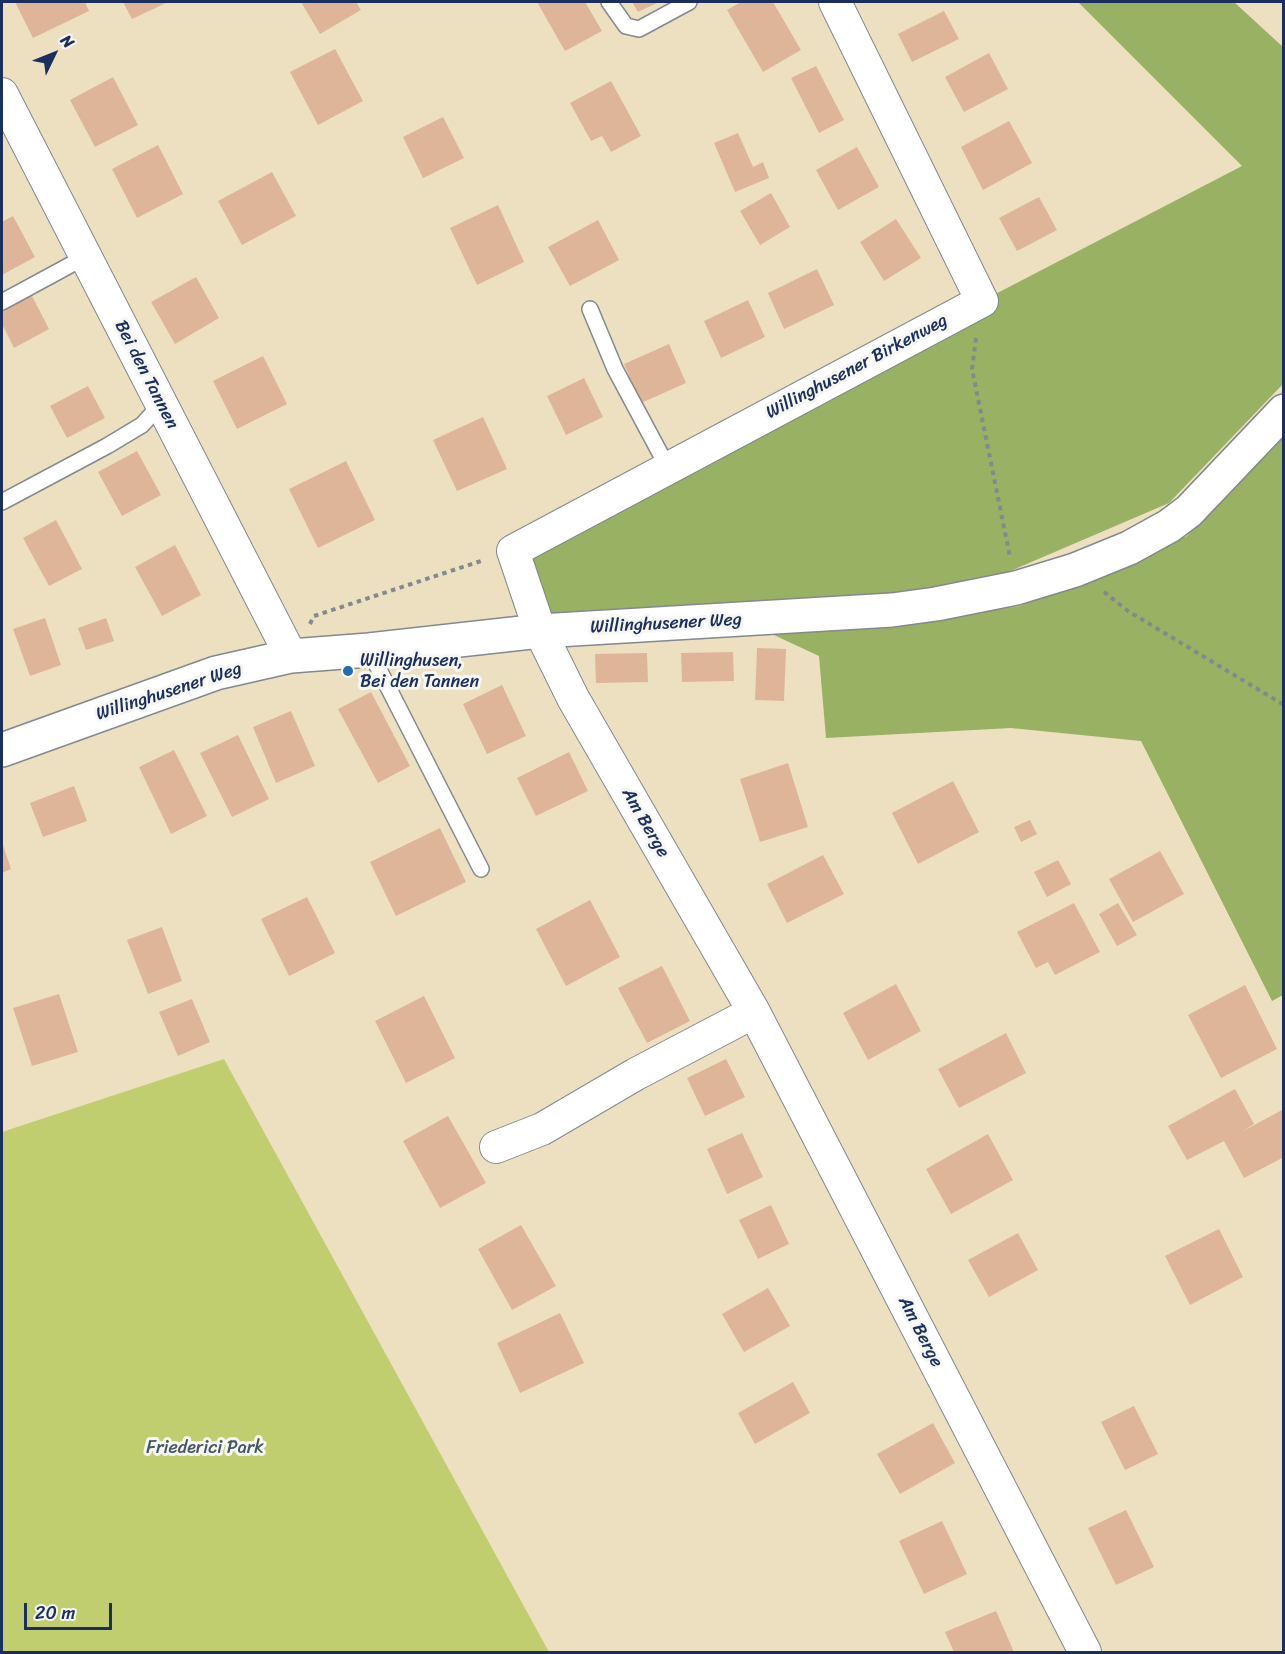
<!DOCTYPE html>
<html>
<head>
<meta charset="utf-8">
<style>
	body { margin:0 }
	#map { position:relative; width:1285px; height:1654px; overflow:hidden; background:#ece0c0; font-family:Sriracha,sans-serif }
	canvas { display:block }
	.frame { position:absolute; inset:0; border:3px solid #1b2f5e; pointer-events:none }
	.north { position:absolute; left:24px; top:24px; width:60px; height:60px; -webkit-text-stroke:4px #f6f6f2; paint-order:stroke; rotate:47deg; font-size:16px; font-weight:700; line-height:24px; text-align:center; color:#1b2f5e }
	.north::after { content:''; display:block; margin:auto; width:21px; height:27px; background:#1b2f5e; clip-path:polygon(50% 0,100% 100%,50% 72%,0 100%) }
	.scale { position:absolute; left:24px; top:1603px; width:88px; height:27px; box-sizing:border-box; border:3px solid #1b2f5e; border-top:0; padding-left:8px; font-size:18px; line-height:21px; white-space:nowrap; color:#1b2f5e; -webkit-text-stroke:4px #f6f6f2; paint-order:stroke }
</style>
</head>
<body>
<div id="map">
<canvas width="1285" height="1654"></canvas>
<div class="frame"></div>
<div class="north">N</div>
<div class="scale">20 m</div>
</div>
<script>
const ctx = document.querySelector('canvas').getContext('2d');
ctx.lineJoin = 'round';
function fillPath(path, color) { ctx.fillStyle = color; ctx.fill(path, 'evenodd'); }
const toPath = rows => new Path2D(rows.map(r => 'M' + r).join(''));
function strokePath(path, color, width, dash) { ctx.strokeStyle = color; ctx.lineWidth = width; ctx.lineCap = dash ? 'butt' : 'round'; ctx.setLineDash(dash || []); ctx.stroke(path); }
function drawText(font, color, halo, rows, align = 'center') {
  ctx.font = font + ' Sriracha,sans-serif'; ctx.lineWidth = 6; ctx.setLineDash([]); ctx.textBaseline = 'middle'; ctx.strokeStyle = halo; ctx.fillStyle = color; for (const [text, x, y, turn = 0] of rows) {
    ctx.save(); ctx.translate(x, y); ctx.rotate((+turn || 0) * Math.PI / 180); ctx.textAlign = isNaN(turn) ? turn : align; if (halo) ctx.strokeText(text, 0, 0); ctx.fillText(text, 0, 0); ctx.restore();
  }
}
const green = toPath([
	[224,1059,549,1652,2,1652,2,1132]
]);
const forest = toPath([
	[1078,2,1234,2,1283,47,1283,384,1169,503,1008,572,891,596,538,620,513,551,982,301,1242,166],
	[1283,436,1283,995,1272,1001,1141,741,1011,728,826,738,819,656,759,628,892,626,1020,606,1187,536]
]);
const building = toPath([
	[15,2,85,2,89,11,33,38],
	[123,2,168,2,132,19],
	[301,2,356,2,361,10,320,34],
	[537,2,585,2,602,31,565,51],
	[632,2,659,2,638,12],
	[741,2,773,2,801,50,763,72,727,10],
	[944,11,959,39,912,62,898,34],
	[335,49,363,101,318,125,290,72],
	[989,53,1008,89,964,112,945,77],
	[816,66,844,120,819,133,791,78],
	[113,77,138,125,95,147,70,100],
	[611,81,641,136,611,152,602,136,591,141,570,103],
	[443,117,464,158,423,178,403,137],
	[1009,121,1032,163,983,190,961,147],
	[738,133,753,167,763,162,769,178,735,192,714,143],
	[158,145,183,194,137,218,112,169],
	[857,147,879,187,838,210,816,170],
	[272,172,296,216,242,245,218,201],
	[771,193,790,227,760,245,740,211],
	[1039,197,1057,230,1017,251,999,218],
	[498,205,524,262,477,285,450,228],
	[13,216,35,257,2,275,2,222],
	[896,219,921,258,884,281,860,242],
	[598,220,619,260,570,286,548,247],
	[817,269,834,305,784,329,768,293],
	[196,277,219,318,175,344,151,302],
	[30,292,49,329,14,348,2,324,2,307],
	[748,300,765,337,721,358,704,321],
	[669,344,686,383,641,403,624,364],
	[263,356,287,404,237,429,213,381],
	[584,378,603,417,566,435,547,396],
	[88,386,105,418,67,438,50,406],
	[483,417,507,469,457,491,433,440],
	[137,451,161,495,122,516,98,472],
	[346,461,375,520,318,548,289,489],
	[56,520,82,569,49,586,23,538],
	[175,545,201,595,162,616,135,567],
	[45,618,61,665,30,676,13,629],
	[106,618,114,641,86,650,78,628],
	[757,648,786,649,784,701,755,700],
	[733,652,734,681,682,682,681,653],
	[647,653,648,682,596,683,595,654],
	[502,685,526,736,487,754,463,704],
	[371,692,410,766,378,783,338,709],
	[291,711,315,766,276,783,253,727],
	[238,735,269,799,232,817,200,753],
	[174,750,207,816,171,834,139,767],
	[569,752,588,791,536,816,517,778],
	[788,763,808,827,760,842,740,779],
	[953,781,979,832,918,864,892,813],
	[74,786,87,821,43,837,30,803],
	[1030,820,1037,834,1021,842,1014,827],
	[440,828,466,882,396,916,370,862],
	[2,842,11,869,2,873],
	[1160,851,1184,894,1133,922,1109,879],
	[823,855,844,894,787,923,767,884],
	[1058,860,1071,884,1047,897,1034,872],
	[307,897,335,953,289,976,261,919],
	[590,900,620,957,566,986,536,929],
	[1074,903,1100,952,1055,975,1048,962,1036,968,1017,932],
	[1118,903,1137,935,1117,946,1099,914],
	[162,927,182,981,148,994,127,940],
	[662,966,690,1021,647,1043,618,988],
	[896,984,921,1031,868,1060,843,1013],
	[1245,985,1277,1049,1221,1078,1188,1015],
	[59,994,78,1052,32,1066,13,1008],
	[424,996,455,1058,406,1083,375,1021],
	[192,999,210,1042,178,1056,159,1012],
	[1006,1033,1026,1073,959,1108,938,1069],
	[726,1059,745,1097,705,1116,687,1078],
	[1235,1089,1254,1124,1243,1131,1284,1109,1284,1157,1244,1178,1224,1141,1187,1160,1168,1126],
	[448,1116,486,1183,440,1208,403,1141],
	[742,1133,763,1177,727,1194,707,1149],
	[988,1134,1013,1180,951,1214,926,1169],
	[771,1205,789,1244,758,1259,739,1220],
	[521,1225,556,1286,512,1310,478,1249],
	[1219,1229,1243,1277,1190,1305,1165,1256],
	[1018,1233,1038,1270,989,1297,968,1260],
	[768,1288,790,1326,744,1352,722,1314],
	[560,1313,584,1363,520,1393,497,1343],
	[793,1382,810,1413,755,1444,738,1413],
	[1134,1406,1158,1454,1125,1470,1101,1422],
	[933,1423,955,1463,900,1494,877,1454],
	[1126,1510,1154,1567,1116,1585,1088,1528],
	[942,1521,967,1574,924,1594,899,1541],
	[996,1611,1014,1652,954,1652,945,1632]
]);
const path = toPath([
	[976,338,972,369,1010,557],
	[1104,592,1128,611,1284,705],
	[310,624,314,616,484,560]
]);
const service = toPath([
	[609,2,626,26,639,29,689,2],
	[2,302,85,257],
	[590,309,615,369,668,468],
	[2,502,107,446,142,425,161,404],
	[369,650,481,869]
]);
const minor = toPath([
	[835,2,982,301,513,551,540,631,573,698,754,1012,1085,1652],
	[2,94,291,656],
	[496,1147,542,1129,636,1074,754,1012]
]);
const tertiary = toPath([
	[2,750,216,673,291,656,369,650,540,631,892,610,936,604,1016,588,1075,570,1129,548,1169,526,1189,511,1284,411]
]);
const markers = [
	[348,671,6,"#1f6fb2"]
];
const streetNames = [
	["Willinghusener Birkenweg",857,367,-28],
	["Bei den Tannen",146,375,63],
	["Willinghusener Weg",666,624,-3],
	["Willinghusener Weg",169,692,-18],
	["Am Berge",645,823,60],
	["Am Berge",920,1332,63]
];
const poiNames = [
	["Willinghusen,",360,661],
	["Bei den Tannen",360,682]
];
const parkNames = [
	["Friederici Park",205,1448]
];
fillPath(green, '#c1ce70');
fillPath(forest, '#98b162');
fillPath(building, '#dfb599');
strokePath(service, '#84888f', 18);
strokePath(minor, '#84888f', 34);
strokePath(tertiary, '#84888f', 36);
strokePath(path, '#84888f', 4, [4.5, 4.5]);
strokePath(service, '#fff', 15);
strokePath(minor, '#fff', 32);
strokePath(tertiary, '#fff', 33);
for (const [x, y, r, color] of markers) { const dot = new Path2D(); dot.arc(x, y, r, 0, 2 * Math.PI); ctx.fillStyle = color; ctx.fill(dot); strokePath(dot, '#f6f6f2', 2); }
drawText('18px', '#1b2f5e', '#f6f6f2', streetNames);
drawText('18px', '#1b2f5e', '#f6f6f2', poiNames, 'left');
drawText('18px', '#445762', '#f6f6f2', parkNames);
</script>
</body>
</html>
